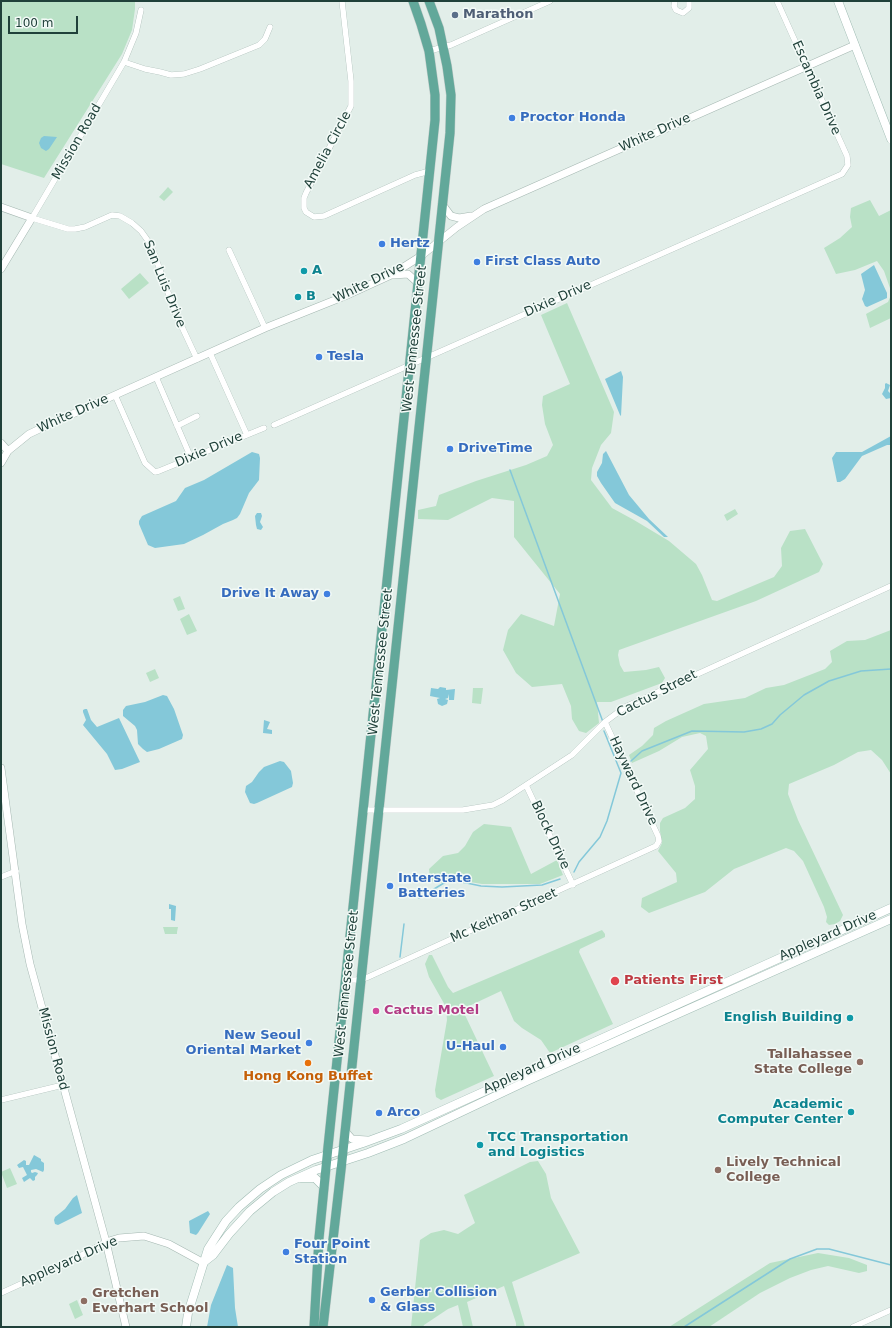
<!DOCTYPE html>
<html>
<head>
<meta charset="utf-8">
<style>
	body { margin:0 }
	#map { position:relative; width:892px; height:1328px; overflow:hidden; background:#e2eee9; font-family:"DejaVu Sans",sans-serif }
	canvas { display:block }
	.frame { position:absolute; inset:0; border:2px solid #20413a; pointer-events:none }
	.scale { position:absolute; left:8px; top:16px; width:70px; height:18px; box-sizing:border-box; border:2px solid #20413a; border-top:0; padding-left:5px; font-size:12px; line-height:14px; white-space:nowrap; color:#20413a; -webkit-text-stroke:3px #f3faf7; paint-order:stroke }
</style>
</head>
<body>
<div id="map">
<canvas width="892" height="1328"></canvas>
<div class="frame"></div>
<div class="scale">100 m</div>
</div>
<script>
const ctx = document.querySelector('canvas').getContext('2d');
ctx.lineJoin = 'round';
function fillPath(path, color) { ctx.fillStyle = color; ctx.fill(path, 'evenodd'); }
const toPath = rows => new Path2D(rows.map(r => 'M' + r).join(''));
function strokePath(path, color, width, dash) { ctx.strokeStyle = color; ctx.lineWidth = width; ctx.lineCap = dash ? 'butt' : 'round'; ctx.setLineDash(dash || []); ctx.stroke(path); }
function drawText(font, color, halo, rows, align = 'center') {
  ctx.font = font + ' "DejaVu Sans",sans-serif'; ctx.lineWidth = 3; ctx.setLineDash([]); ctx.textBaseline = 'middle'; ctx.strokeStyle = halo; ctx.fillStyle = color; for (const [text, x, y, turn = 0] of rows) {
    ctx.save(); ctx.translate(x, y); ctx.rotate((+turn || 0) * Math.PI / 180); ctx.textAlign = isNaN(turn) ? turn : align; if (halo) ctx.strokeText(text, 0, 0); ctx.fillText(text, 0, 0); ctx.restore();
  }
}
const green = toPath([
	[1,1,135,1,135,9,132,30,122,54,44,178,1,164],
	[168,187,173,192,164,201,159,197],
	[870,200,879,216,891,210,891,291,884,271,877,261,855,270,836,274,824,248,840,238,852,227,850,217,851,208],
	[140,273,149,283,129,299,121,289],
	[891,295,891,318,870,328,866,314,888,302],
	[567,303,614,412,611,433,601,445,592,468,591,480,612,508,634,520,669,541,696,564,702,575,712,600,717,601,774,577,782,566,781,548,790,531,805,529,823,564,819,572,756,601,619,650,618,655,620,665,624,672,646,670,659,667,665,678,662,683,611,702,597,702,599,723,586,733,579,731,572,719,571,706,562,684,532,687,516,673,503,650,508,630,521,614,554,626,560,594,514,537,514,501,492,498,448,520,418,519,418,510,436,506,439,495,476,481,526,465,547,456,553,445,545,424,542,405,543,396,570,384,541,315],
	[735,509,738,514,727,521,724,515],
	[180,596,185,609,178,611,173,599],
	[189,614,197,631,187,635,180,619],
	[891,630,891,774,882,760,871,750,858,752,834,765,789,784,788,794,798,820,843,915,840,921,835,924,829,925,826,922,827,917,824,907,803,861,794,851,786,848,734,869,705,892,649,913,641,907,642,898,677,882,676,873,658,851,662,843,660,831,660,823,663,818,685,808,695,799,695,786,690,770,708,749,706,736,700,733,682,737,659,751,632,763,629,755,642,746,653,735,654,728,666,721,704,704,745,698,766,688,784,685,825,669,832,662,830,651,847,641,865,640],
	[155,669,159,678,150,682,146,673],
	[473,688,483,688,481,704,472,703],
	[484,824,511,827,531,874,557,860,563,875,540,884,482,884,452,879,441,883,434,883,430,879,429,869,443,856,458,853,465,846,473,832],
	[163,927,178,927,177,932,177,934,165,934],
	[602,930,605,934,605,937,580,949,579,952,613,1024,550,1053,541,1040,522,1028,514,1021,501,991,469,1006,465,1015,494,1076,441,1100,436,1097,435,1090,447,1020,446,1007,429,977,425,964,429,955,432,955,448,987,453,993],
	[538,1161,546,1174,551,1198,580,1253,512,1282,525,1327,516,1327,516,1323,504,1286,467,1302,473,1327,463,1327,458,1305,448,1309,424,1325,423,1327,411,1327,420,1240,431,1233,444,1230,458,1234,475,1223,464,1195,530,1162],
	[10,1168,17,1184,7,1188,1,1172],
	[818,1253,849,1258,867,1265,867,1271,859,1273,828,1266,811,1270,790,1278,760,1293,709,1327,669,1327,770,1263],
	[77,1300,83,1315,75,1319,69,1304]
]);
const water = toPath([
	[44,136,57,137,49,149,46,151,41,148,39,143,41,138],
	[874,265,887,293,887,298,867,307,865,306,862,299,865,290,861,274],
	[621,371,623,377,621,416,620,415,605,379],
	[886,383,890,385,888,391,891,394,891,398,886,399,882,394,885,388,885,384],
	[891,436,891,445,887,445,862,456,845,479,840,482,837,482,832,458,836,452,862,452],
	[606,451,629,495,649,519,668,537,664,537,647,521,615,503,601,483,597,476,597,472,602,463,603,454],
	[252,452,259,454,260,458,259,480,249,493,240,514,237,518,233,520,223,524,203,535,184,544,155,548,148,545,139,524,139,521,142,516,176,501,185,488,204,480],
	[257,513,261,513,262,516,260,522,263,527,261,530,257,529,256,525,255,516],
	[440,687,446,688,446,690,455,689,454,700,449,700,449,694,448,698,445,699,448,700,447,704,442,706,438,704,437,699,440,698,430,696,431,688,438,689],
	[163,695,167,696,174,709,183,735,182,739,159,749,147,752,143,749,138,744,137,730,135,726,123,716,123,710,126,706,145,702],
	[85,709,87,709,91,720,97,727,119,718,140,762,122,769,115,770,107,754,83,725,86,720,83,712,83,710],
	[264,720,270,722,267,729,272,730,272,734,263,733],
	[280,761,284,762,291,771,293,783,292,787,257,803,254,804,250,803,245,792,246,786,252,782,259,772,264,767],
	[169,904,176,906,175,921,171,920,171,909,169,909],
	[34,1155,41,1159,41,1161,44,1163,44,1170,43,1172,36,1169,31,1170,31,1172,32,1173,35,1172,38,1173,37,1175,35,1177,35,1180,33,1181,30,1178,24,1182,22,1178,27,1175,23,1167,19,1168,17,1165,24,1160,26,1161,26,1165,29,1165],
	[77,1195,82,1213,58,1225,55,1224,54,1220,55,1217,65,1209,73,1198],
	[208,1211,210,1214,198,1233,196,1235,190,1233,189,1221],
	[227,1265,233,1268,235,1308,238,1327,207,1327,211,1305]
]);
const stream = toPath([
	[510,470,603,722],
	[631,761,642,751,692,731,744,732,761,729,772,724,780,715,804,695,829,681,861,671,891,669],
	[574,872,579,862,600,837,607,821,621,773,604,731],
	[419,898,444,883,452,880,481,886,502,887,542,885,560,879],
	[400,957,404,924],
	[684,1327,790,1259,817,1249,829,1249,891,1265]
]);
const minor = toPath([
	[342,1,351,81,351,106,306,193,304,198,304,208,306,212,314,217,324,216,415,175,430,171],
	[675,1,674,6,676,10,683,13,689,8,689,1],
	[141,10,136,33,124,62,32,218,68,229,75,229,85,227,112,215,120,216,132,223,141,231,151,245,175,312,197,359],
	[429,51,451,45,550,1],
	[124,62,145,69,160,72,171,75,184,74,200,69,259,45,265,39,270,27],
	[229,250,265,328],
	[210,353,247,435],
	[156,377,191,458],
	[115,395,145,463,155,472,159,471,264,428],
	[274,425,842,174,848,165,847,156,777,1],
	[177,426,197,416],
	[526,785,573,885],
	[363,810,463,810,493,805,503,800,572,755,605,722,625,707,891,586],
	[1,877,16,871],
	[345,980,360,980,366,978,656,846,659,841,658,836,605,722],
	[1,1100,63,1085],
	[1,1293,71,1261,106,1242],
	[853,1327,891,1310]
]);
const tertiary = toPath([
	[442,204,451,216,459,218,471,216],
	[1,207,32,218,1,269],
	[393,275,408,274,418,283],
	[1,443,8,451],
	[1,463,8,451,29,434,48,425,265,328,345,296,391,275,421,256,457,227,484,209,855,45],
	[1,768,22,924,30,964,106,1242,126,1327],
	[345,1131,352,1139,367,1140],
	[106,1242,119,1238,144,1236,169,1244,204,1263]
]);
const secondary = toPath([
	[838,1,891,139],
	[301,1178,315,1178,324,1187],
	[204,1262,213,1255,229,1234,250,1211,273,1192,289,1182,316,1170,368,1153,404,1139,527,1081,891,919],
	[186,1327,188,1313,208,1249,226,1221,239,1207,260,1189,281,1175,312,1160,363,1143,401,1129,891,908]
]);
const primary = toPath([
	[314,1327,319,1238,328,1147,435,120,435,95,429,51,421,24,413,1],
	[323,1327,342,1161,450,133,451,95,447,66,439,28,429,1]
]);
const markers = [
	[455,15,4,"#5c6f8a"],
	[512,118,4,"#3f7fe0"],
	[382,244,4,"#3f7fe0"],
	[477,262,4,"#3f7fe0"],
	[304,271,4,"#0f9aa8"],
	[298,297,4,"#0f9aa8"],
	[319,357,4,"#3f7fe0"],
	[450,449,4,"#3f7fe0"],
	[327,594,4,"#3f7fe0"],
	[390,886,4,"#3f7fe0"],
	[615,981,5,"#e0444e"],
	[376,1011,4,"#d1479c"],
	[850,1018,4,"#0f9aa8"],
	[309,1043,4,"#3f7fe0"],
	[503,1047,4,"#3f7fe0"],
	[860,1062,4,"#8d6e63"],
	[308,1063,4,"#e8710a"],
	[851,1112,4,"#0f9aa8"],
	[379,1113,4,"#3f7fe0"],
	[480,1145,4,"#0f9aa8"],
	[718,1170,4,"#8d6e63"],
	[286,1252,4,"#3f7fe0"],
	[372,1300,4,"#3f7fe0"],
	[84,1301,4,"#8d6e63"]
];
const serviceNames = [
	["Marathon",463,15]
];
const streetNames = [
	["Escambia Drive",816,88,66],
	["White Drive",655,133,-24],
	["Mission Road",77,142,-60],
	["Amelia Circle",328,150,-62],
	["White Drive",369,283,-26],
	["San Luis Drive",164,284,68],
	["Dixie Drive",558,299,-24],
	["West Tennessee Street",415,339,-84],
	["White Drive",73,414,-24],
	["Dixie Drive",209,450,-23],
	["West Tennessee Street",381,662,-84],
	["Cactus Street",657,694,-27],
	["Hayward Drive",633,781,65],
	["Block Drive",550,835,65],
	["Mc Keithan Street",504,916,-24],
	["Appleyard Drive",828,936,-24],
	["West Tennessee Street",347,984,-84],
	["Mission Road",53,1049,75],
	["Appleyard Drive",532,1069,-24],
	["Appleyard Drive",69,1262,-24]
];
const shopNames = [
	["Proctor Honda",520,118],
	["Hertz",390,244],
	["First Class Auto",485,262],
	["Tesla",327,357],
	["DriveTime",458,449],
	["Drive It Away",319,594,"right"],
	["Interstate",398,879],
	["Batteries",398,894],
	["New Seoul",301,1036,"right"],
	["Oriental Market",301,1051,"right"],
	["U-Haul",495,1047,"right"],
	["Arco",387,1113],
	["Four Point",294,1245],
	["Station",294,1260],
	["Gerber Collision",380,1293],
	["& Glass",380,1308]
];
const cultureNames = [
	["A",312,271],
	["B",306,297],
	["English Building",842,1018,"right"],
	["Academic",843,1105,"right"],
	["Computer Center",843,1120,"right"],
	["TCC Transportation",488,1138],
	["and Logistics",488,1153]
];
const healthNames = [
	["Patients First",624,981]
];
const hotelNames = [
	["Cactus Motel",384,1011]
];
const educationNames = [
	["Tallahassee",852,1055,"right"],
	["State College",852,1070,"right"],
	["Lively Technical",726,1163],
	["College",726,1178],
	["Gretchen",92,1294],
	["Everhart School",92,1309]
];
const foodNames = [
	["Hong Kong Buffet",308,1077]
];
fillPath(green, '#b9e1c6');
fillPath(water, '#84c8d9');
strokePath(stream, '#84c8d9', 1.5);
strokePath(minor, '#a4b7b1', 6);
strokePath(tertiary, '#a4b7b1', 8);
strokePath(secondary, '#9fbbb3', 9);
strokePath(primary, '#c1cac8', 10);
strokePath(minor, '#fff', 5.5);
strokePath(tertiary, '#fff', 7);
strokePath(secondary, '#fff', 8);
strokePath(primary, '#62a89a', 9);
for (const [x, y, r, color] of markers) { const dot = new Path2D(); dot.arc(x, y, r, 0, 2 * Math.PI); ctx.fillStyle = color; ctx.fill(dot); strokePath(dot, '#f3faf7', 1.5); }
drawText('bold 13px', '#4e5e75', '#f3faf7', serviceNames, 'left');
drawText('13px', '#20413a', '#f3faf7', streetNames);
drawText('bold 13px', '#366cbe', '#f3faf7', shopNames, 'left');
drawText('bold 13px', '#0d838f', '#f3faf7', cultureNames, 'left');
drawText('bold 13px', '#be3a42', '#f3faf7', healthNames, 'left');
drawText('bold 13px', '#b23c85', '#f3faf7', hotelNames, 'left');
drawText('bold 13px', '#785e54', '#f3faf7', educationNames, 'left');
drawText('bold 13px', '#c56008', '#f3faf7', foodNames);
</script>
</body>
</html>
